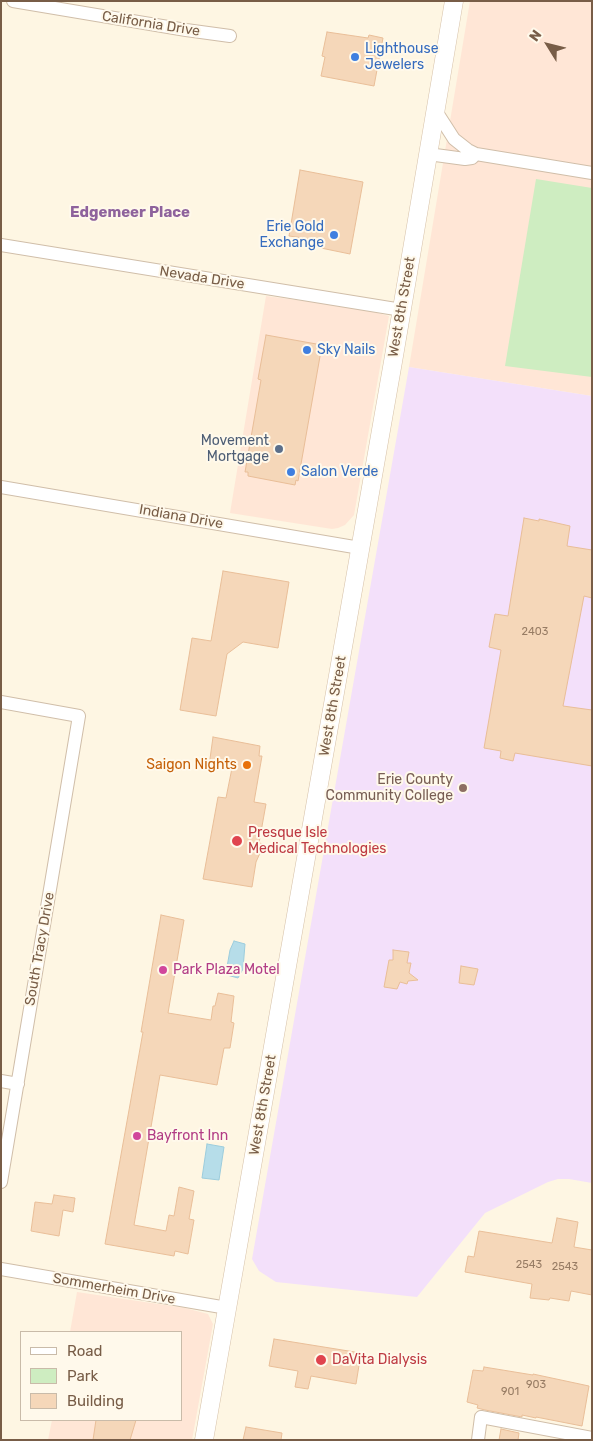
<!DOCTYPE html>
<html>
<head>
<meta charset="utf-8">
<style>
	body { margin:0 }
	#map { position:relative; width:593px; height:1441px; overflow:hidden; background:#fef6e3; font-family:Rubik,sans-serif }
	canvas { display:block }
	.frame { position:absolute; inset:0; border:2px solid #785d47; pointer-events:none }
	.legend { position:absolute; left:20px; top:1331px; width:162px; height:90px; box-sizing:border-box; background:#fff9eb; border:1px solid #c9bba9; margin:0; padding:6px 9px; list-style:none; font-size:15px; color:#785d47 }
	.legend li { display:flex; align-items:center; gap:10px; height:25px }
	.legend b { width:25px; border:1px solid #c9bba9 }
	.north { position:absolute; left:523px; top:20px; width:50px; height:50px; -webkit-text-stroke:4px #fff9eb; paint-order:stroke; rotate:306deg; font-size:14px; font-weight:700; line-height:20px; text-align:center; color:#785d47 }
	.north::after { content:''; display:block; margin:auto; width:18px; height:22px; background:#785d47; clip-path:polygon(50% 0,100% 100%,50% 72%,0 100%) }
</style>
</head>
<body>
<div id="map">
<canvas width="593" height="1441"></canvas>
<div class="frame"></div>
<ul class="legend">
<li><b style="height:6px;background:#fff"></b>Road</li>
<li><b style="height:14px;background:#ceedc1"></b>Park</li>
<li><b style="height:14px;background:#f5d7b9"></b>Building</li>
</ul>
<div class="north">N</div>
</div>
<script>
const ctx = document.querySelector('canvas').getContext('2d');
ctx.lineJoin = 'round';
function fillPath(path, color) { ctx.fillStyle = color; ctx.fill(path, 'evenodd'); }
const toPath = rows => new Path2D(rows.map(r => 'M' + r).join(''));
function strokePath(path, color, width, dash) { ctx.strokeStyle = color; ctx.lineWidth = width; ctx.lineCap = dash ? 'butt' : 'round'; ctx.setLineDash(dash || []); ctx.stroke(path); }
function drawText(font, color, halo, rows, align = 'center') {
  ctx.font = font + ' Rubik,sans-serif'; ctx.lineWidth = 4; ctx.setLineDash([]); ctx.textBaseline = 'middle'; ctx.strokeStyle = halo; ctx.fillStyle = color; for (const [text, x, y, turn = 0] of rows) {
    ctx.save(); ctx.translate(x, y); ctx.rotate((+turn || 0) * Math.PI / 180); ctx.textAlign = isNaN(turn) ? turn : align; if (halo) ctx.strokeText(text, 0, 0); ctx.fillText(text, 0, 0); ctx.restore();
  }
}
const commercial = toPath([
	[470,1,592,1,592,396,409,367],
	[266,296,359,308,389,316,354,515,345,525,338,528,332,529,230,513],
	[77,1292,185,1308,208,1314,213,1324,192,1440,48,1440,52,1420,181,1420,181,1332,70,1332]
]);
const education = toPath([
	[409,367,592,396,592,1183,569,1179,558,1179,548,1182,485,1213,417,1297,276,1282,259,1271,252,1259]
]);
const green = toPath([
	[536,179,592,188,592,377,505,366]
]);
const water = toPath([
	[234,941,245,944,243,969,238,978,227,975,227,967,230,950,234,941],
	[207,1144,224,1147,219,1180,202,1178,207,1144]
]);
const building = toPath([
	[327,32,368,38,369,35,383,38,374,86,321,76,325,57,322,56,327,32],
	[300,170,363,182,350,254,316,247,318,240,289,236,300,170],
	[266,335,322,345,298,481,296,480,295,485,248,476,248,472,245,472,261,380,258,379,266,335],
	[524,518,539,521,539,519,570,526,567,546,592,550,592,598,584,596,563,706,592,710,592,766,515,753,513,761,500,758,501,751,484,748,501,650,489,647,495,614,508,616,524,518],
	[223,571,289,582,278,648,243,642,227,654,216,716,180,710,192,638,211,641,223,571],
	[213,737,260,746,259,756,262,756,254,802,266,804,259,843,264,844,256,862,252,887,203,879,218,797,226,798,232,768,209,766,213,737],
	[161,915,184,920,168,1013,211,1020,213,1006,215,1006,218,993,234,996,231,1022,234,1023,230,1048,224,1048,217,1085,160,1075,134,1225,166,1231,169,1215,174,1216,179,1187,194,1191,189,1219,194,1220,188,1254,175,1251,174,1256,105,1244,143,1032,141,1032,161,915],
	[393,950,409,952,407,963,411,963,409,973,418,980,408,981,407,984,400,982,397,989,384,987,389,960,393,960,393,950],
	[461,966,478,969,474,985,459,983,461,966],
	[54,1195,75,1198,73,1212,63,1210,59,1236,31,1231,35,1202,52,1204,54,1195],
	[557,1218,578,1222,574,1247,592,1250,592,1295,571,1291,569,1301,550,1298,549,1300,530,1298,532,1284,465,1272,468,1256,474,1257,479,1231,552,1243,557,1218],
	[274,1339,361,1353,356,1384,311,1376,308,1389,295,1387,298,1371,269,1366,274,1339],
	[484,1367,533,1375,533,1374,589,1386,582,1426,536,1417,536,1418,522,1415,522,1417,485,1410,477,1408,478,1405,467,1402,473,1370,483,1371,484,1367],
	[96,1420,136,1420,130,1440,93,1440,96,1420],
	[246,1427,282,1433,281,1440,243,1440,246,1427],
	[501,1429,519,1433,518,1440,499,1440,501,1429]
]);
const street = toPath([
	[13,1,186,30,230,36],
	[436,111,454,139,468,150,476,154,592,173],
	[428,154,465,159,472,158,476,154],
	[1,245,402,310],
	[1,487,360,548],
	[1,702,79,716,1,1182],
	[1,1081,18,1084],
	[1,1269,227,1308],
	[478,1440,481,1417,592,1438]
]);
const secondary = toPath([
	[204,1440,394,356,454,1]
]);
const markers = [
	[355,57,5,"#3f7fe0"],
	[334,235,5,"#3f7fe0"],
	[307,350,5,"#3f7fe0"],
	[279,449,5,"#5c6f8a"],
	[291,472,5,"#3f7fe0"],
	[247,765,5,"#e8710a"],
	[463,788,5,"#8d6e63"],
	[237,841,6,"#e0444e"],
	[163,970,5,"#d1479c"],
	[137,1136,5,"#d1479c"],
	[321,1360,6,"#e0444e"]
];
const numberNames = [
	["2403",535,632],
	["2543",529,1265],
	["2543",565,1267],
	["903",536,1385],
	["901",510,1392]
];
const streetNames = [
	["California Drive",151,24,9],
	["Nevada Drive",202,278,9],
	["West 8th Street",402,307,-80],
	["Indiana Drive",181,517,10],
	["West 8th Street",333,706,-80],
	["South Tracy Drive",40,949,-80],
	["West 8th Street",263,1105,-80],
	["Sommerheim Drive",114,1289,10]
];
const shopNames = [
	["Lighthouse",365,49],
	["Jewelers",365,65],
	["Erie Gold",324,227,"right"],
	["Exchange",324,243,"right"],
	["Sky Nails",317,350],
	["Salon Verde",301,472]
];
const serviceNames = [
	["Movement",269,441],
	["Mortgage",269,457]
];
const foodNames = [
	["Saigon Nights",237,765]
];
const educationNames = [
	["Erie County",453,780],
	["Community College",453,796]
];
const healthNames = [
	["Presque Isle",248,833],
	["Medical Technologies",248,849],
	["DaVita Dialysis",332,1360]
];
const hotelNames = [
	["Park Plaza Motel",173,970],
	["Bayfront Inn",147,1136]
];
const neighbourhoodNames = [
	["Edgemeer Place",130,213]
];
fillPath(commercial, '#ffe6d6');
fillPath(education, '#f3e0fa');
fillPath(green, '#ceedc1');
fillPath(water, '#b6dde9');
strokePath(water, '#9cccdc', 1);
fillPath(building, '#f5d7b9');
strokePath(building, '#e9be98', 1);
strokePath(street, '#d0bea9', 14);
strokePath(secondary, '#d6c1a9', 19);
strokePath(street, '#fff', 12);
strokePath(secondary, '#fff', 18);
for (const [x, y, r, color] of markers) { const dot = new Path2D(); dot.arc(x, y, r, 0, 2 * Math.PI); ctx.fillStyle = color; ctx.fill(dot); strokePath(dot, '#fff9eb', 2); }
drawText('11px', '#977c64', null, numberNames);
drawText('14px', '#785d47', '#fff9eb', streetNames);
drawText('14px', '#366cbe', '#fff9eb', shopNames, 'left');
drawText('14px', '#4e5e75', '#fff9eb', serviceNames, 'right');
drawText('14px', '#c56008', '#fff9eb', foodNames, 'right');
drawText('14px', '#785e54', '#fff9eb', educationNames, 'right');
drawText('14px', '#be3a42', '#fff9eb', healthNames, 'left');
drawText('14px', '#b23c85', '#fff9eb', hotelNames, 'left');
drawText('bold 15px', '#8e629c', '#fff9eb', neighbourhoodNames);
</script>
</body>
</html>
